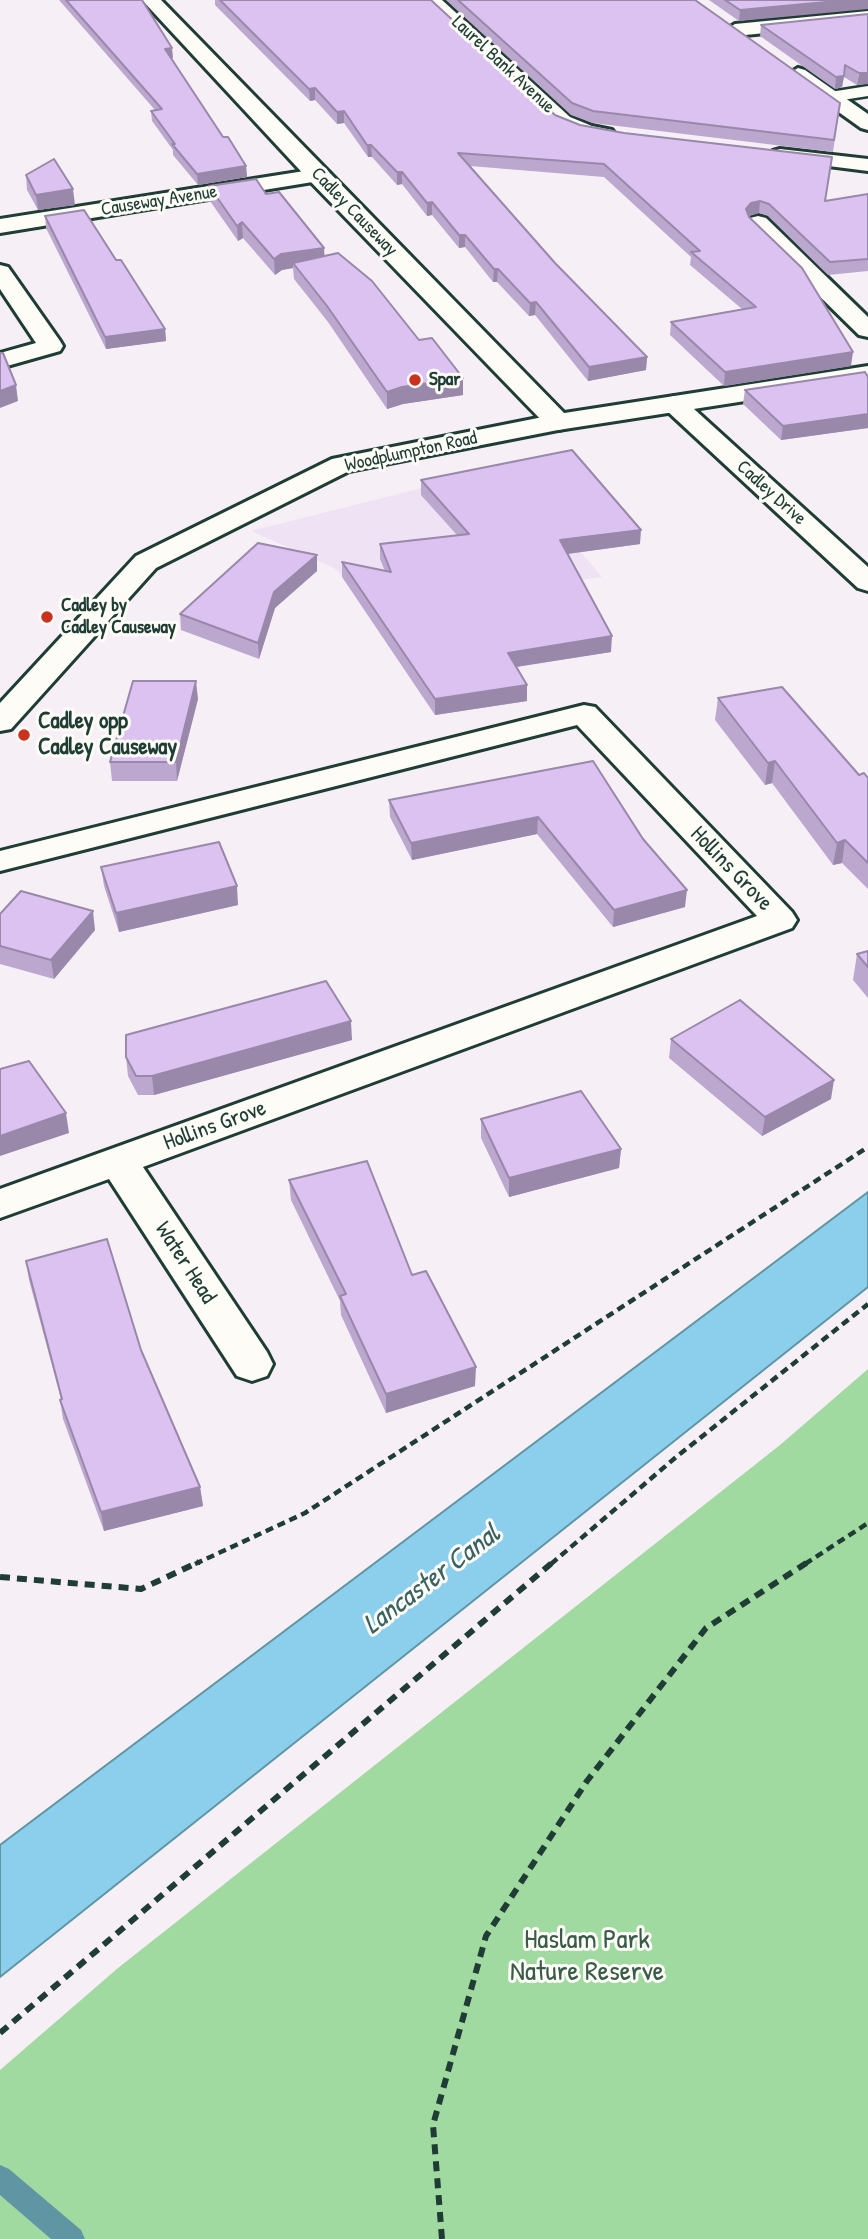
<!DOCTYPE html>
<html>
<head>
<meta charset="utf-8">
<style>
	body { margin:0 }
	canvas { display:block; background:#f6f0f6 }
</style>
</head>
<body>
<canvas width="868" height="2239"></canvas>
<script>
const ctx = document.querySelector('canvas').getContext('2d');
ctx.lineJoin = 'round';
function fillPath(path, color) { ctx.fillStyle = color; ctx.fill(path, 'evenodd'); }
const toPath = rows => new Path2D(rows.map(r => 'M' + r).join(''));
function strokePath(path, color, width, dash) { ctx.strokeStyle = color; ctx.lineWidth = width; ctx.lineCap = dash ? 'butt' : 'round'; ctx.setLineDash(dash || []); ctx.stroke(path); }
function drawText(font, color, halo, rows, align = 'center') {
  ctx.font = font + ' "Patrick Hand",sans-serif'; ctx.lineWidth = 6; ctx.setLineDash([]); ctx.textBaseline = 'middle'; ctx.strokeStyle = halo; ctx.fillStyle = color; for (const [text, x, y, turn = 0] of rows) {
    ctx.save(); ctx.translate(x, y); ctx.rotate((+turn || 0) * Math.PI / 180); ctx.textAlign = isNaN(turn) ? turn : align; if (halo) ctx.strokeText(text, 0, 0); ctx.fillText(text, 0, 0); ctx.restore();
  }
}
const built = toPath([
	[509,466,602,577,374,608,334,568,251,531]
]);
const green = toPath([
	[868,1369,868,2239,0,2239,0,2070,118,1968,780,1445]
]);
const water = toPath([
	[868,1192,868,1287,0,1977,0,1845,868,1192]
]);
const stream = toPath([
	[0,2165,9,2169,81,2230,85,2239,51,2239,0,2195,0,2165]
]);
const pathFar1 = toPath([
	[195,1564,305,1513,868,1147],
	[551,1564,675,1458,868,1304],
	[805,1564,868,1523]
]);
const path = toPath([
	[0,1577,141,1589,199,1562],
	[0,2033,553,1562],
	[442,2239,433,2125,486,1936,587,1781,706,1628,808,1562]
]);
const service = toPath([
	[868,86,868,96,830,102,821,97,830,92,868,86]
]);
const minor = toPath([
	[422,0,442,0,570,117,592,126,612,130,615,134,612,138,605,140,587,137,556,125,422,0],
	[868,11,868,23,735,36,726,30,735,24,868,11],
	[798,68,805,70,868,114,868,130,861,128,791,78,788,74,798,68],
	[780,149,868,159,868,171,773,159,769,155,773,151,780,149],
	[317,169,325,170,328,175,325,180,0,233,0,219,317,169],
	[758,216,766,218,868,317,868,337,859,335,750,228,747,223,750,218,758,216],
	[0,265,8,267,60,341,63,346,60,351,0,368,0,353,36,343,0,289,0,265],
	[674,396,683,399,868,567,868,591,858,588,665,409,661,404,665,399,674,396],
	[584,705,595,707,792,912,797,920,792,928,143,1167,267,1352,273,1364,267,1376,252,1381,237,1376,109,1179,0,1218,0,1189,757,916,577,725,0,871,0,851,584,705]
]);
const tertiary = toPath([
	[142,0,161,0,567,416,571,422,567,428,558,430,549,428,309,180,142,0]
]);
const secondary = toPath([
	[868,366,868,382,558,430,349,471,156,568,11,729,0,731,0,703,136,556,332,459,558,414,868,366]
]);
const wall = toPath([
	[59,0,142,0,173,58,171,59,223,137,246,166,247,177,198,185,173,155,173,150,152,121,151,111,155,110],
	[215,0,431,0,555,115,580,125,826,201,868,194,868,271,828,275,768,216,759,213,749,216,851,366,724,386,670,335,671,322,742,309,690,265,691,257,604,177,470,166,555,263,647,357,646,370,588,381,535,315,529,316,497,282,493,282,465,247,459,248,432,215,427,216,402,184,397,185,372,157,368,157,344,123,337,124,315,100,310,101,215,5],
	[446,0,695,0,840,103,833,152,593,123,571,115],
	[709,0,868,0,739,21],
	[868,14,857,85,844,77,842,87,835,89,760,36,761,25],
	[26,175,75,205,38,210,27,190],
	[209,186,266,194,324,248,324,256,463,395,403,404,387,409,328,322,294,279,293,268,282,270,275,275,243,238,238,241,210,201],
	[45,216,116,260,165,329,166,341,106,349,46,228],
	[868,377,868,428,781,440,743,404,745,390],
	[421,480,640,544,567,554,611,652,517,667,527,685,527,701,435,715,342,577,342,562,385,571,380,559,380,544,457,535,421,495],
	[317,555,317,571,275,608,259,659,181,630,180,614],
	[718,698,859,775,868,778,868,889,842,863,833,865,772,783,765,785,715,720],
	[198,699,177,781,112,781,110,762],
	[593,761,685,907,613,927,537,834,412,860,390,817,389,800],
	[101,867,238,905,119,932,104,886],
	[0,914,95,930,54,979,0,964],
	[868,951,868,998,853,980,857,954],
	[671,1039,831,1099,762,1136,669,1058],
	[352,1040,154,1095,138,1095,128,1076,126,1057],
	[481,1119,621,1149,619,1168,509,1197,481,1138],
	[289,1180,412,1275,475,1386,386,1413,341,1315,340,1301,291,1200],
	[26,1261,141,1350,200,1487,203,1506,104,1531,63,1419,60,1400,61,1399,29,1280]
]);
const shadedWall = toPath([
	[848,0,868,0,868,9,739,21,740,10],
	[172,48,173,58,166,59,165,49],
	[859,73,868,73,868,84,857,85],
	[844,76,842,87,835,89,836,77],
	[315,88,315,100,310,101,309,89],
	[344,111,344,123,337,124,337,112],
	[367,145,371,145,372,157,368,157],
	[246,166,247,177,198,185,197,174],
	[397,172,402,172,402,184,397,185],
	[73,189,75,205,38,210,36,195],
	[760,201,759,213,749,215,745,222,746,209,751,203],
	[432,202,432,215,427,216,427,203],
	[242,222,243,238,238,241,237,226],
	[459,235,465,235,465,247,459,248],
	[324,248,325,263,293,263,293,268,282,270,275,275,274,259,281,254],
	[494,269,498,269,497,282,493,282],
	[536,302,535,315,529,316,530,303],
	[165,329,166,341,106,349,105,337],
	[853,352,851,366,724,386,725,372],
	[647,357,646,370,588,381,589,367],
	[463,378,463,395,403,404,387,409,387,392,402,387],
	[16,385,18,401,0,408,0,391],
	[868,414,868,428,781,440,783,426],
	[641,530,640,544,559,555,560,540],
	[317,555,317,571,275,608,259,659,258,643,274,592],
	[612,636,611,652,508,668,508,653],
	[196,681,198,699,177,781,176,762],
	[527,685,527,701,435,715,435,699],
	[775,761,772,783,765,785,768,763],
	[538,817,537,834,412,860,411,843],
	[845,840,842,863,833,865,837,843],
	[237,886,238,905,119,932,116,913],
	[687,890,685,907,613,927,614,910],
	[93,911,95,930,54,979,51,960],
	[351,1021,352,1040,154,1095,152,1076],
	[834,1080,831,1099,762,1136,765,1117],
	[66,1113,69,1133,0,1156,0,1136],
	[621,1149,619,1168,509,1197,509,1178],
	[476,1367,475,1386,386,1413,386,1394],
	[200,1487,203,1506,104,1531,101,1512]
]);
const building = toPath([
	[66,0,142,0,172,48,165,49,223,137,228,137,246,166,197,174,172,144,175,144,151,111,162,109,66,0],
	[220,0,431,0,555,115,580,125,624,133,832,157,825,201,868,194,868,259,830,262,769,204,760,201,751,203,746,209,749,217,802,268,853,352,725,372,671,322,756,307,691,252,700,251,604,164,458,153,555,263,647,357,589,367,536,302,530,303,498,269,494,269,465,235,459,235,432,202,427,203,402,172,397,172,371,145,367,145,344,111,337,112,315,88,309,89,220,0],
	[458,0,695,0,840,103,834,140,593,111,572,103,458,0],
	[725,0,848,0,740,10,725,0],
	[868,14,868,73,859,73,845,65,844,76,836,77,761,25,868,14],
	[54,159,73,189,36,195,26,175,54,159],
	[256,179,266,194,279,192,324,248,281,254,274,259,242,222,237,226,209,186,256,179],
	[84,210,116,260,121,260,165,329,105,337,45,216,84,210],
	[338,253,372,281,419,340,432,338,463,378,402,387,387,392,327,306,293,263,338,253],
	[0,353,3,353,16,385,0,391,0,353],
	[865,372,868,377,868,414,783,426,745,390,865,372],
	[572,450,641,530,560,540,612,636,508,653,527,685,435,699,342,562,391,572,380,544,469,534,421,480,572,450],
	[258,543,317,555,274,592,258,643,180,614,258,543],
	[133,681,196,681,176,762,110,762,133,681],
	[782,687,859,775,864,773,868,778,868,863,845,840,837,843,775,761,768,763,718,698,782,687],
	[593,761,643,839,687,890,614,910,538,817,411,843,389,800,593,761],
	[219,842,237,886,116,913,101,867,219,842],
	[21,891,93,911,51,960,0,946,0,914,21,891],
	[868,951,868,967,857,954,868,951],
	[326,981,351,1021,152,1076,136,1076,126,1057,126,1035,326,981],
	[740,1000,834,1080,765,1117,671,1039,740,1000],
	[29,1061,66,1113,0,1136,0,1069,29,1061],
	[581,1091,621,1149,509,1178,481,1119,581,1091],
	[367,1161,412,1275,426,1271,476,1367,386,1394,340,1296,346,1294,289,1180,367,1161],
	[107,1239,141,1350,200,1487,101,1512,60,1400,62,1399,26,1261,107,1239]
]);
const markers = [
	[415,380,7,"#c8321e"],
	[47,617,7,"#c8321e"],
	[24,735,7,"#c8321e"]
];
const farStreetnames = [
	["Laurel Bank Avenue",503,65,43],
	["Causeway Avenue",159,201,-9],
	["Cadley Causeway",354,212,46],
	["Woodplumpton Road",411,452,-12],
	["Cadley Drive",771,493,42]
];
const farPoinames = [
	["Spar",429,380],
	["Cadley by",61,606],
	["Cadley Causeway",61,628]
];
const poiNames = [
	["Cadley opp",38,722],
	["Cadley Causeway",38,748]
];
const streetNames = [
	["Hollins Grove",731,869,46],
	["Hollins Grove",215,1126,-20],
	["Water Head",185,1263,57]
];
const nearWaternames = [
	["Lancaster Canal",432,1580,-37]
];
const nearParknames = [
	["Haslam Park",587,1941],
	["Nature Reserve",587,1973]
];
fillPath(built, '#eee2f4');
fillPath(green, '#a0daa0');
fillPath(water, '#8bcfed');
strokePath(water, '#6095a3', 2);
fillPath(stream, '#6095a3');
strokePath(service, '#1f3d34', 5);
strokePath(minor, '#1f3d34', 6);
strokePath(tertiary, '#1f3d34', 6);
strokePath(secondary, '#1f3d34', 6);
strokePath(pathFar1, '#1f3d34', 4.5, [8, 5]);
strokePath(path, '#1f3d34', 6, [10, 7]);
fillPath(service, '#fdfcf7');
fillPath(minor, '#fdfcf7');
fillPath(tertiary, '#fdfcf7');
fillPath(secondary, '#fdfcf7');
fillPath(wall, '#bca7cf');
fillPath(shadedWall, '#9988a9');
fillPath(building, '#dbc2f1');
strokePath(building, '#9988a9', 2);
for (const [x, y, r, color] of markers) { const dot = new Path2D(); dot.arc(x, y, r, 0, 2 * Math.PI); ctx.fillStyle = color; ctx.fill(dot); strokePath(dot, '#fdfcf7', 2.5); }
drawText('19px', '#1f3d34', '#fdfcf7', farStreetnames);
drawText('bold 19px', '#1f3d34', '#fdfcf7', farPoinames, 'left');
drawText('bold 23px', '#1f3d34', '#fdfcf7', poiNames, 'left');
drawText('23px', '#1f3d34', '#fdfcf7', streetNames);
drawText('italic 28px', '#3a6262', '#fdfcf7', nearWaternames);
drawText('28px', '#395c4a', '#fdfcf7', nearParknames);
</script>
</body>
</html>
